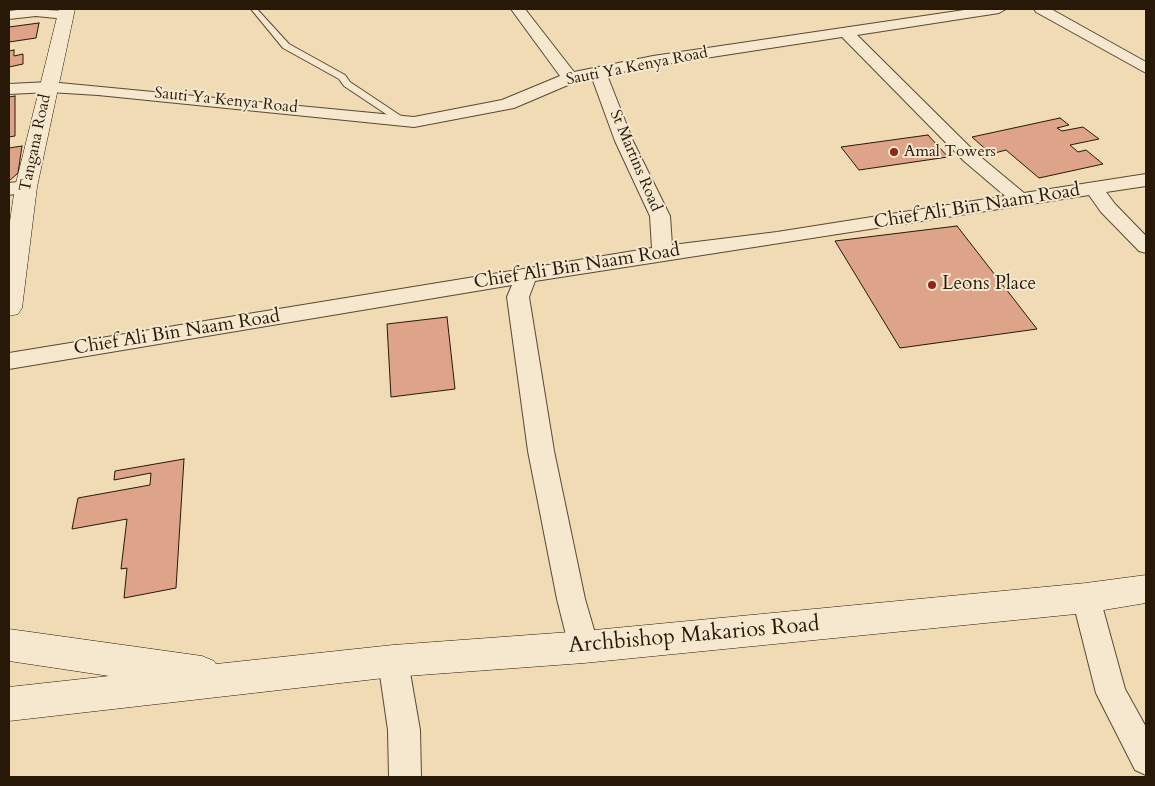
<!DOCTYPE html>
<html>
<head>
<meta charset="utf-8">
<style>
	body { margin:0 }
	#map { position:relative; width:1155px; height:786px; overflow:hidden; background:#f0dbb5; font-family:Cardo,serif }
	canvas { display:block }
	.frame { position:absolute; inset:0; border:10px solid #281808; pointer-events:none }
</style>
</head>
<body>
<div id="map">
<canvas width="1155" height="786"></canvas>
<div class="frame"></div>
</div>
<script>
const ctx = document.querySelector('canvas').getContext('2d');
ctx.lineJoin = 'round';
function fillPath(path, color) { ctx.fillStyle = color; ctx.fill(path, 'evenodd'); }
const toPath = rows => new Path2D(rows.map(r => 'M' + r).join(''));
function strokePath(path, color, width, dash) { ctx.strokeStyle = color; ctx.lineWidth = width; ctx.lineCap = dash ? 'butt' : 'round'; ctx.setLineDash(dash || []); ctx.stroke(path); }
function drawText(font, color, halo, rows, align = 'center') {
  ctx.font = font + ' Cardo,serif'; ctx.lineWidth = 4; ctx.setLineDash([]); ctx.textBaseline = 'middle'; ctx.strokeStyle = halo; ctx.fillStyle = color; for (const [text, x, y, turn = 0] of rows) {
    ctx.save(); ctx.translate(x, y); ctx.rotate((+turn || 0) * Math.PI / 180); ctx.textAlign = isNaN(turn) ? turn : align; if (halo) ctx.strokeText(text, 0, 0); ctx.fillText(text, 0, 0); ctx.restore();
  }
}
const building = toPath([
	[39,23,36,38,9,42,9,27,39,23],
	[14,50,14,56,23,54,23,64,9,67,9,51,14,50],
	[15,96,15,136,9,137,9,97,15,96],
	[1060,118,1069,125,1057,128,1062,131,1083,127,1099,139,1070,145,1078,152,1086,150,1103,164,1039,178,1006,150,991,154,972,137,1060,118],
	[928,135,948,157,859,170,841,147,928,135],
	[22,146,18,173,9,181,9,148,22,146],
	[957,226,1037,329,900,348,835,241,957,226],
	[447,317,455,389,391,397,387,324,447,317],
	[184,459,176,588,124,598,127,568,121,569,127,519,72,529,78,498,150,485,151,473,114,480,115,471,184,459]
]);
const lane = toPath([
	[251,9,257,9,289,44,345,75,350,82,407,120,407,124,401,124,344,86,339,79,283,48,251,9]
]);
const street = toPath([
	[26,9,66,11,73,15,66,19,36,16,9,19,9,11,26,9],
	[511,9,525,9,574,72,653,56,971,9,1006,9,999,13,857,35,976,153,1024,193,1146,174,1146,186,1106,192,1115,204,1146,236,1146,253,1139,251,1101,212,1089,195,535,281,529,297,554,451,585,599,599,647,595,657,584,661,573,657,569,647,557,599,528,451,507,297,512,285,9,369,9,353,652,248,650,216,615,141,592,78,575,82,514,108,414,127,98,95,49,92,9,94,9,84,49,82,414,117,502,100,560,76,511,9],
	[842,37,964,161,1005,196,777,232,672,245,670,216,633,141,607,75,653,66,842,37],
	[1034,9,1051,9,1146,62,1146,73,1036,12,1034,9],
	[26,181,33,183,35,187,33,191,9,195,9,183,26,181],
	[1086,585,1096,589,1100,598,1125,689,1146,727,1146,775,1135,770,1096,693,1072,598,1076,589,1086,585],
	[393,647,404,651,408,661,420,730,421,777,389,777,388,730,378,661,382,651,393,647]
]);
const secondary = toPath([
	[59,9,75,9,37,187,22,308,18,314,9,316,9,228,15,187,59,9],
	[1146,575,1146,603,1086,613,584,663,393,677,9,721,9,687,109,676,9,661,9,629,202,656,214,661,216,664,393,645,584,631,1086,583,1146,575]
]);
const markers = [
	[894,152,5,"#8f2418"],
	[932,285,5,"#8f2418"]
];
const farStreetnames = [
	["Sauti Ya Kenya Road",637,67,-11],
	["Sauti Ya Kenya Road",226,101,6],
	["Tangana Road",36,143,-78],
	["St Martins Road",635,161,67]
];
const farPoinames = [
	["Amal Towers",904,152]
];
const streetNames = [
	["Chief Ali Bin Naam Road",977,207,-9],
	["Chief Ali Bin Naam Road",577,267,-9],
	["Chief Ali Bin Naam Road",177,333,-9]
];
const poiNames = [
	["Leons Place",942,285]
];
const nearStreetnames = [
	["Archbishop Makarios Road",694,636,-5]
];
fillPath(building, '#dda48a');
strokePath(building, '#281808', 1);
strokePath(lane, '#5a4933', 2);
strokePath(street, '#5a4933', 2);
strokePath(secondary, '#281808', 1);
fillPath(lane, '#f5e8cf');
fillPath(street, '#f5e8cf');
fillPath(secondary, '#f5e8cf');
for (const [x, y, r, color] of markers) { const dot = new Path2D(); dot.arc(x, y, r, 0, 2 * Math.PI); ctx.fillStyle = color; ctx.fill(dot); strokePath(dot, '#f5e8cf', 2); }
drawText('16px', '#281808', '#f5e8cf', farStreetnames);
drawText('16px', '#281808', '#f5e8cf', farPoinames, 'left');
drawText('19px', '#281808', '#f5e8cf', streetNames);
drawText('19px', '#281808', '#f5e8cf', poiNames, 'left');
drawText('22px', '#281808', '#f5e8cf', nearStreetnames);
</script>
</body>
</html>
